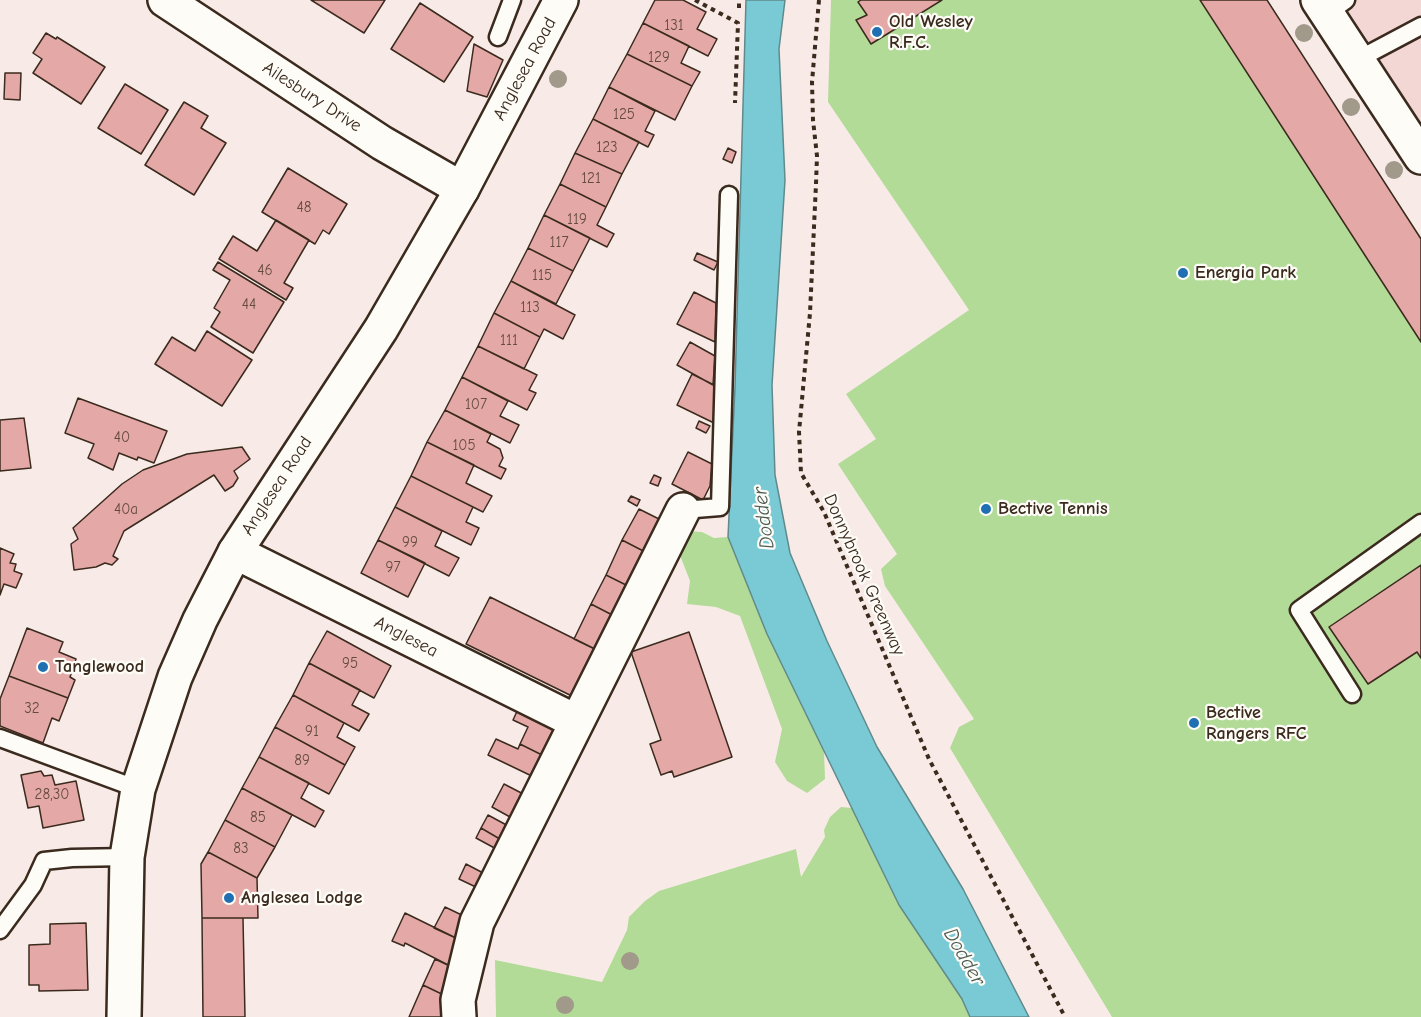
<!DOCTYPE html>
<html>
<head>
<meta charset="utf-8">
<style>
	body { margin:0 }
	canvas { display:block; background:#f8ebe7 }
</style>
</head>
<body>
<canvas width="1421" height="1017"></canvas>
<script>
const ctx = document.querySelector('canvas').getContext('2d');
ctx.lineJoin = 'round';
function fillPath(path, color) { ctx.fillStyle = color; ctx.fill(path, 'evenodd'); }
const toPath = rows => new Path2D(rows.map(r => 'M' + r).join(''));
function strokePath(path, color, width, dash) { ctx.strokeStyle = color; ctx.lineWidth = width; ctx.lineCap = dash ? 'butt' : 'round'; ctx.setLineDash(dash || []); ctx.stroke(path); }
function drawText(font, color, halo, rows, align = 'center') {
  ctx.font = font + ' "Comic Neue",sans-serif'; ctx.lineWidth = 4.5; ctx.setLineDash([]); ctx.textBaseline = 'middle'; ctx.strokeStyle = halo; ctx.fillStyle = color; for (const [text, x, y, turn = 0] of rows) {
    ctx.save(); ctx.translate(x, y); ctx.rotate((+turn || 0) * Math.PI / 180); ctx.textAlign = isNaN(turn) ? turn : align; if (halo) ctx.strokeText(text, 0, 0); ctx.fillText(text, 0, 0); ctx.restore();
  }
}
const built = toPath([
	[1339,0,1421,0,1421,144]
]);
const green = toPath([
	[831,0,1262,0,1421,237,1421,1017,1112,1017,950,748,959,727,974,719,885,586,881,569,897,554,838,464,876,439,846,394,969,310,828,102],
	[686,531,702,532,714,538,728,537,740,541,800,684,824,751,825,779,807,793,787,781,775,762,782,729,740,616,716,607,687,604,690,581,674,540],
	[841,807,852,808,899,905,962,999,970,1017,496,1017,495,960,602,982,627,930,629,917,645,901,659,891,796,849,801,877,825,837,824,830,830,817]
]);
const water = toPath([
	[746,0,785,0,779,49,785,180,772,385,775,475,790,553,827,641,877,747,963,889,1029,1017,970,1017,962,999,899,905,767,634,728,537,735,387,746,0]
]);
const building = toPath([
	[311,0,385,0,364,33,311,0],
	[655,0,683,0,706,12,697,29,717,39,708,56,643,23,655,0],
	[861,0,942,0,871,44,856,20,867,15,858,2,861,0],
	[1200,0,1267,0,1421,239,1421,342,1200,0],
	[420,3,473,37,444,82,391,49,420,3],
	[643,23,689,46,681,63,700,72,692,86,627,54,643,23],
	[46,33,56,39,57,37,105,67,81,104,33,73,42,59,33,53,46,33],
	[474,44,503,60,487,97,467,91,474,44],
	[627,54,692,86,675,120,609,87,627,54],
	[5,73,21,73,20,100,4,99,5,73],
	[125,84,168,110,141,154,98,128,125,84],
	[609,87,655,111,645,131,654,135,648,147,593,119,609,87],
	[184,102,208,116,201,128,226,143,194,195,145,165,184,102],
	[593,119,639,142,622,174,575,153,593,119],
	[728,148,736,152,732,163,723,159,728,148],
	[575,153,622,174,606,207,560,184,575,153],
	[288,168,347,204,329,234,323,230,315,244,262,212,288,168],
	[560,184,606,207,597,225,614,234,607,247,544,215,560,184],
	[544,215,590,238,573,271,528,248,544,215],
	[276,220,309,240,284,283,293,288,286,300,219,259,233,236,257,251,276,220],
	[528,248,573,271,556,304,511,281,528,248],
	[697,253,718,262,714,270,694,260,697,253],
	[218,262,284,302,253,353,211,327,220,312,214,308,230,280,213,270,218,262],
	[511,281,575,315,563,339,544,329,540,337,494,313,511,281],
	[694,292,716,303,715,342,677,324,694,292],
	[494,313,540,337,524,369,478,346,494,313],
	[207,331,252,360,222,406,155,364,172,337,195,351,207,331],
	[690,342,715,356,713,385,677,365,690,342],
	[478,346,537,375,529,390,536,393,527,410,462,377,478,346],
	[692,374,716,386,714,423,677,405,692,374],
	[462,377,508,401,500,416,519,425,510,443,445,410,462,377],
	[78,398,167,431,154,463,138,457,137,460,119,453,113,470,88,458,94,444,65,433,78,398],
	[445,410,491,434,487,442,500,449,503,458,499,466,506,469,501,479,427,442,445,410],
	[24,418,31,468,0,471,0,420,24,418],
	[699,421,710,426,706,433,696,428,699,421],
	[427,442,474,465,466,483,492,496,483,512,411,476,427,442],
	[242,447,250,459,234,471,238,478,233,486,225,491,214,475,124,531,113,556,118,559,112,565,105,563,96,567,74,570,71,544,78,539,73,528,122,484,143,470,187,454,242,447],
	[688,452,712,464,710,486,703,500,672,484,688,452],
	[654,475,661,478,658,486,650,483,654,475],
	[411,476,473,507,466,522,479,528,471,545,395,507,411,476],
	[631,496,640,500,637,506,628,501,631,496],
	[395,507,442,531,435,546,459,558,449,576,378,540,395,507],
	[639,509,667,523,651,555,622,540,639,509],
	[378,540,425,563,408,597,361,573,378,540],
	[622,540,651,555,634,589,606,575,622,540],
	[0,548,14,554,10,563,16,564,14,571,22,574,16,588,4,584,0,595,0,548],
	[1421,565,1421,658,1417,652,1368,684,1329,627,1421,565],
	[606,575,634,589,620,619,591,604,606,575],
	[490,597,603,653,580,700,466,644,490,597],
	[591,604,620,619,603,653,574,639,591,604],
	[27,628,63,642,59,652,76,659,70,677,75,680,68,698,9,676,27,628],
	[327,631,391,666,374,698,309,663,327,631],
	[689,632,732,757,674,777,672,771,661,775,650,744,661,740,631,652,689,632],
	[309,663,360,690,352,705,369,714,359,731,293,695,309,663],
	[9,676,68,698,59,721,52,718,43,743,0,726,0,699,9,676],
	[293,695,344,723,337,737,355,747,345,765,275,727,293,695],
	[519,707,563,727,548,758,520,744,528,727,513,720,519,707],
	[275,727,345,765,329,794,259,757,275,727],
	[496,739,518,749,520,744,548,758,538,779,488,755,496,739],
	[259,757,309,783,301,798,324,811,315,827,242,788,259,757],
	[41,771,44,776,52,775,55,785,76,781,84,820,43,828,39,806,28,808,21,775,41,771],
	[504,784,531,798,519,822,492,807,504,784],
	[242,788,292,815,275,847,225,820,242,788],
	[488,815,512,828,505,842,481,828,488,815],
	[225,820,275,847,257,878,208,852,225,820],
	[481,828,505,842,500,851,476,838,481,828],
	[208,852,257,878,258,918,202,918,201,864,208,852],
	[466,864,487,875,480,889,459,879,466,864],
	[445,907,468,918,458,939,434,928,445,907],
	[405,913,458,939,456,969,405,943,404,946,392,941,405,913],
	[202,918,243,918,245,1017,203,1017,202,918],
	[86,923,88,990,39,991,39,985,29,985,29,945,50,944,50,924,86,923],
	[435,959,456,969,452,999,423,985,435,959],
	[423,985,452,999,451,1017,409,1017,423,985]
]);
const path = toPath([
	[695,0,738,23,735,103],
	[819,0,812,82,813,120,817,156,816,184,810,313,799,432,801,473,824,512,929,759,1065,1017],
	[739,8,739,0]
]);
const lane = toPath([
	[1327,14,1346,0],
	[498,37,512,0],
	[1357,60,1421,26],
	[683,510,720,507,729,195],
	[1352,694,1299,610,1421,523],
	[0,738,138,789],
	[0,930,33,885,44,861,72,858,127,857]
]);
const street = toPath([
	[165,0,382,143,462,189],
	[235,552,577,722],
	[459,1017,458,1000,477,922,683,510]
]);
const secondary = toPath([
	[1318,0,1421,157],
	[124,1017,127,857,138,789,175,677,200,620,235,552,381,329,462,189,561,0]
]);
const trees = [
	[1304,33],
	[558,79],
	[1351,107],
	[1394,170],
	[630,961],
	[565,1005]
];
const markers = [
	[877,32,6,"#1f6fb2"],
	[1183,273,6,"#1f6fb2"],
	[986,509,6,"#1f6fb2"],
	[43,667,6,"#1f6fb2"],
	[1194,723,6,"#1f6fb2"],
	[229,898,6,"#1f6fb2"]
];
const numberNames = [
	["131",674,26],
	["129",659,58],
	["125",624,115],
	["123",607,148],
	["121",591,179],
	["48",304,208],
	["119",577,220],
	["117",559,243],
	["46",265,271],
	["115",542,276],
	["44",249,305],
	["113",530,308],
	["111",509,341],
	["107",476,405],
	["40",122,438],
	["105",464,446],
	["40a",126,510],
	["99",410,543],
	["97",393,568],
	["95",350,664],
	["32",32,709],
	["91",312,732],
	["89",302,761],
	["28,30",52,795],
	["85",258,818],
	["83",241,849]
];
const poiNames = [
	["Old Wesley",889,22],
	["R.F.C.",889,43],
	["Energia Park",1195,273],
	["Bective Tennis",998,509],
	["Tanglewood",55,667],
	["Bective",1206,713],
	["Rangers RFC",1206,734],
	["Anglesea Lodge",241,898]
];
const streetNames = [
	["Anglesea Road",525,69,-62],
	["Ailesbury Drive",312,97,33],
	["Anglesea Road",277,486,-57],
	["Donnybrook Greenway",864,575,66],
	["Anglesea",406,637,27]
];
const waterNames = [
	["Dodder",764,518,-97],
	["Dodder",964,957,60]
];
fillPath(built, '#f2d7d4');
fillPath(green, '#b2db97');
fillPath(water, '#7acad5');
strokePath(water, '#618a8c', 1.5);
fillPath(building, '#e4a9a7');
strokePath(building, '#3b2a1e', 1.5);
strokePath(lane, '#3b2a1e', 21);
strokePath(street, '#3b2a1e', 38);
strokePath(secondary, '#3b2a1e', 38);
strokePath(path, '#3b2a1e', 4, [4.5, 4.5]);
strokePath(lane, '#fdfcf7', 16);
strokePath(street, '#fdfcf7', 33);
strokePath(secondary, '#fdfcf7', 33);
ctx.fillStyle = '#a19989';
for (const [x, y] of trees) { ctx.beginPath(); ctx.arc(x, y, 9, 0, 2 * Math.PI); ctx.fill(); }
for (const [x, y, r, color] of markers) { const dot = new Path2D(); dot.arc(x, y, r, 0, 2 * Math.PI); ctx.fillStyle = color; ctx.fill(dot); strokePath(dot, '#fdfcf7', 2); }
drawText('15px', '#654a40', null, numberNames);
drawText('bold 18px', '#3b2a1e', '#fdfcf7', poiNames, 'left');
drawText('18px', '#3b2a1e', '#fdfcf7', streetNames);
drawText('italic 20px', '#4e5a55', '#fdfcf7', waterNames);
</script>
</body>
</html>
